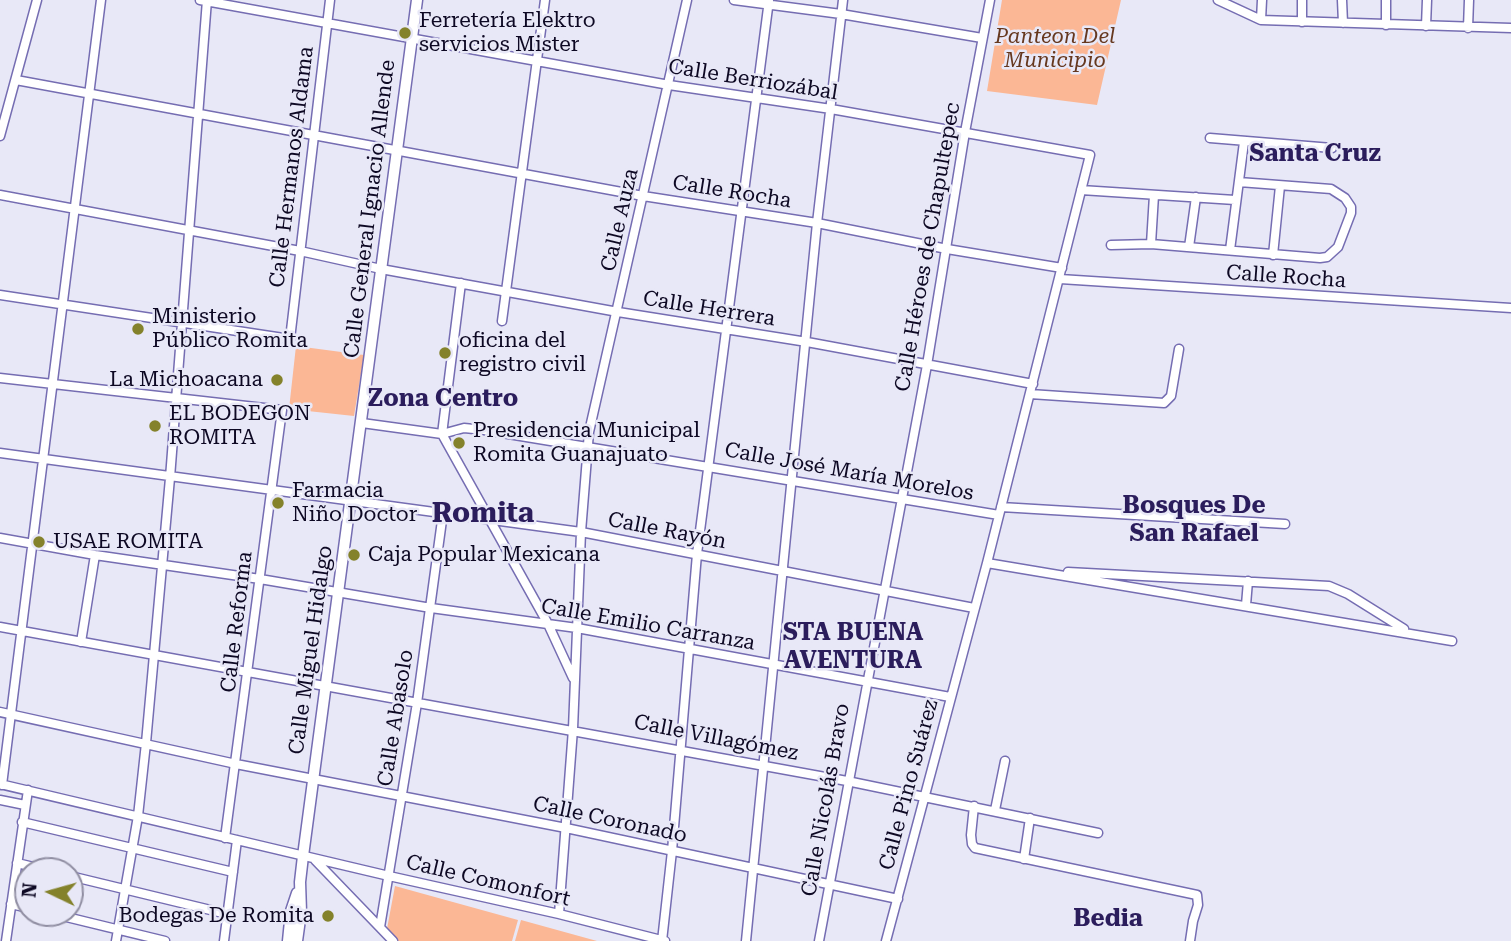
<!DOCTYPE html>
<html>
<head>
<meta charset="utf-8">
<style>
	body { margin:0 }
	#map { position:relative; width:1511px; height:941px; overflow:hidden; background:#e8e8f7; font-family:"Roboto Serif",serif }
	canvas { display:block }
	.north { position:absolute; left:14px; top:857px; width:70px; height:70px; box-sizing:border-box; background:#e8e8f7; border:2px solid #908ea2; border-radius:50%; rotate:275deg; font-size:19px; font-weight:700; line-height:28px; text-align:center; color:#0d0823 }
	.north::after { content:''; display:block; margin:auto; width:24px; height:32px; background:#84822b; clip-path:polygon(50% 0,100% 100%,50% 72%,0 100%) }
</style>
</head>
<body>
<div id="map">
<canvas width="1511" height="941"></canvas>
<div class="north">N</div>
</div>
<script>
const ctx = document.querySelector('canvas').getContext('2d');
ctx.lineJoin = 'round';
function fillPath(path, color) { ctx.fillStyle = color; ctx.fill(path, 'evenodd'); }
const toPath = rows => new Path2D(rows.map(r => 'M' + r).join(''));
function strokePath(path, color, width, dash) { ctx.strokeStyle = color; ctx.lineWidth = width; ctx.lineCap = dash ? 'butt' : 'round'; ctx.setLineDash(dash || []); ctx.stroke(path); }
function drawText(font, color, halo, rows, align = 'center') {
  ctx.font = font + ' "Roboto Serif",serif'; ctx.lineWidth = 5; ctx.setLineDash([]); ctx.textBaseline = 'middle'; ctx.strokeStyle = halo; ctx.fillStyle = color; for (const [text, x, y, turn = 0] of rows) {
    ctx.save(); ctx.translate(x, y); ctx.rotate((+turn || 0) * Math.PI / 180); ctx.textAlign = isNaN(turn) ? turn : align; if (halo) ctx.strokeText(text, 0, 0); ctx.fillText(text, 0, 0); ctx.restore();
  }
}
const green = toPath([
	[1002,0,1121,0,1097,105,987,91],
	[296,346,364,355,354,416,289,409],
	[395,886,518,920,512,941,395,941,386,934],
	[521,920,597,941,515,941]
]);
const minor = toPath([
	[200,0,669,85,831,109,1090,155,987,563,886,941],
	[734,0,841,14,982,38],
	[1218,0,1261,20,1511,28],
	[1302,0,1302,22],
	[1342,0,1343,23],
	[1261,20,1262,0],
	[1386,25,1386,0],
	[1426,26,1427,0],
	[1468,28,1469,0],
	[16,80,643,196,817,223,947,249,1062,268],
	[0,136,37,0],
	[1210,138,1332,148],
	[1081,190,1235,200],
	[0,195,300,251,381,269,618,312,807,342,1033,384],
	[1151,244,1154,195],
	[1111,245,1151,244,1320,258,1327,257,1338,247,1351,213,1351,207,1345,198,1331,189,1239,182],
	[1189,247,1196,197],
	[1230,250,1244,142],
	[1273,255,1280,186],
	[1060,279,1511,308],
	[0,295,290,339,330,0],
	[502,321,545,0],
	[0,378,282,410,225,838],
	[1030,394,1164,403,1171,396,1179,349],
	[362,423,442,434,464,428,484,430,999,515],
	[442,434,548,624,573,678],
	[442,434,461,283],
	[0,453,581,532,974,608],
	[1001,507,1285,524],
	[0,538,95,555,260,579,431,608,577,628,950,697],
	[987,563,1452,641],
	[1068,572,1329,586,1348,594,1404,629],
	[1246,605,1248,581],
	[0,627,847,781,1098,833],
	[81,642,95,555],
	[0,712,236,764,566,828,898,899],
	[0,784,389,876,559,914,665,941],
	[2,785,101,0],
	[0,800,25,805],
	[974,806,971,835,972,844,975,848,1197,895,1198,905,1193,921,1190,941],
	[995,810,1005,761],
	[22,822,233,872],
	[1024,859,1030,818],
	[315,860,393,941],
	[17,863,50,871],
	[70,876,227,914],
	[11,904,28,908],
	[50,913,165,941],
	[559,914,573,729,581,532,589,432,687,0],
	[380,927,417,703,443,513],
	[6,941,28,790],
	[116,941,138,816,146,743,170,478,207,0],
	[224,941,237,840],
	[662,941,672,851,697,554,769,0],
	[746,941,817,223,843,0],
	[819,941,927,365,965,132,990,0]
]);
const major = toPath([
	[288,941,291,911,297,893],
	[297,941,301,912,300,882,303,856,417,0]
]);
const markers = [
	[405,33,7,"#84822b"],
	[138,329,7,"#84822b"],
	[445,353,7,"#84822b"],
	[277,380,7,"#84822b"],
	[155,426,7,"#84822b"],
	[459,443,7,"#84822b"],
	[278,503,7,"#84822b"],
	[39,542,7,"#84822b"],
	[354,555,7,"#84822b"],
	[328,916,7,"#84822b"]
];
const poiNames = [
	["Ferretería Elektro",419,21],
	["servicios Mister",419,45],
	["Ministerio",152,317],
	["Público Romita",152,341],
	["oficina del",459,341],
	["registro civil",459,365],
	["La Michoacana",263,380,"right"],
	["EL BODEGON",169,414],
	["ROMITA",169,438],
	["Presidencia Municipal",473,431],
	["Romita Guanajuato",473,455],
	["Farmacia",292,491],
	["Niño Doctor",292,515],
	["USAE ROMITA",53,542],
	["Caja Popular Mexicana",368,555],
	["Bodegas De Romita",314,916,"right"]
];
const parkNames = [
	["Panteon Del",1055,37],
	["Municipio",1055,61]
];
const streetNames = [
	["Calle Berriozábal",753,80,9],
	["Calle Hermanos Aldama",292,167,-83],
	["Calle Rocha",732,192,9],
	["Calle General Ignacio Allende",370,209,-83],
	["Calle Auza",620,220,-77],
	["Calle Héroes de Chapultepec",928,247,-80],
	["Calle Rocha",1286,277,4],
	["Calle Herrera",709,309,9],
	["Calle José María Morelos",849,472,10],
	["Calle Rayón",667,531,11],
	["Calle Reforma",237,622,-83],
	["Calle Emilio Carranza",648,625,10],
	["Calle Miguel Hidalgo",311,650,-82],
	["Calle Abasolo",396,718,-81],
	["Calle Villagómez",716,738,11],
	["Calle Pino Suárez",909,785,-75],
	["Calle Nicolás Bravo",826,800,-80],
	["Calle Coronado",610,820,12],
	["Calle Comonfort",488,881,13]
];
const quarterNames = [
	["Santa Cruz",1315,154],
	["Zona Centro",443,399],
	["Bosques De",1194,506],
	["San Rafael",1194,534],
	["STA BUENA",853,633],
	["AVENTURA",853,661],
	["Bedia",1108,919]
];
const districtNames = [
	["Romita",483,514]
];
fillPath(green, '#fbb795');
strokePath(minor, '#756db2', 11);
strokePath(major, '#756db2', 13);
strokePath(minor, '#fff', 8);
strokePath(major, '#fff', 10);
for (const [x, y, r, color] of markers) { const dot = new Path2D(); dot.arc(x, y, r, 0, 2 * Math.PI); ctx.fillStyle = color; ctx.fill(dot); strokePath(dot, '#e8e8f7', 2.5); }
drawText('21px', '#0d0823', '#e8e8f7', poiNames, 'left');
drawText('italic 21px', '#66381f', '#e8e8f7', parkNames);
drawText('21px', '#0d0823', '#e8e8f7', streetNames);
drawText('bold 24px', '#2b1d5c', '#e8e8f7', quarterNames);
drawText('bold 28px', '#2b1d5c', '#e8e8f7', districtNames);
</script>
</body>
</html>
